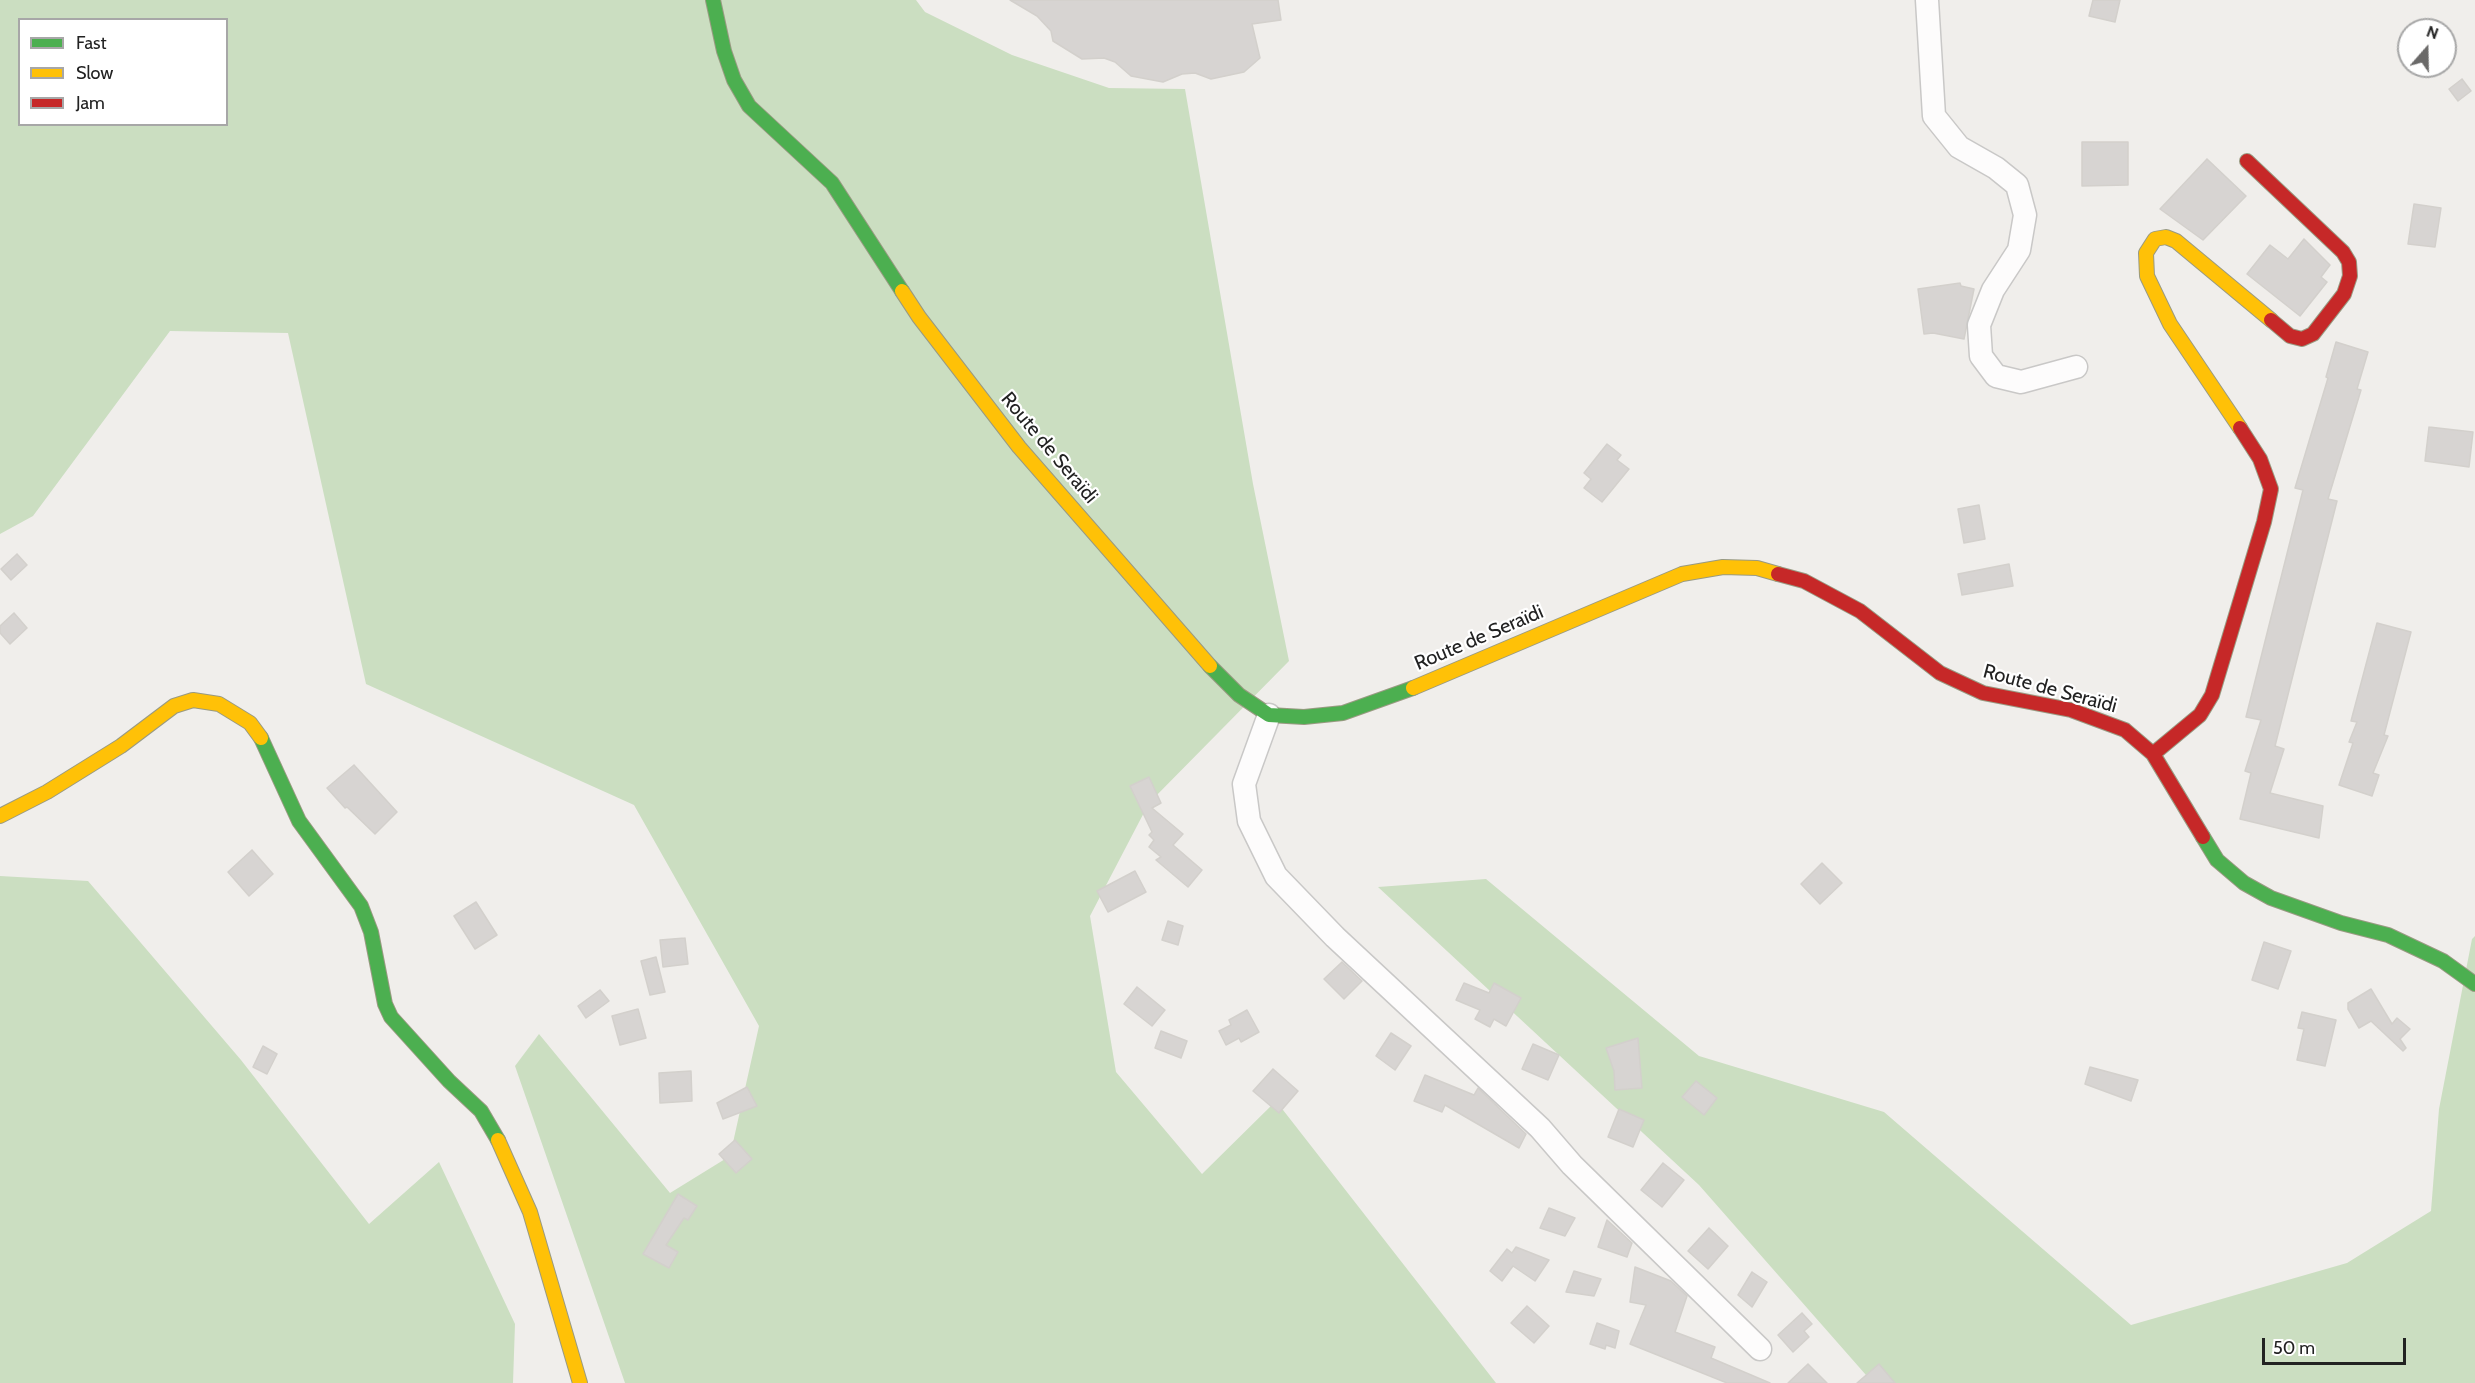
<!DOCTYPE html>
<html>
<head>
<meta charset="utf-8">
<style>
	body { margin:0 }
	#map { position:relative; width:2475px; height:1383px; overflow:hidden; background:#f0eeeb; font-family:Cabin,sans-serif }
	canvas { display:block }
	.legend { position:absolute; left:18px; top:18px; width:210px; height:108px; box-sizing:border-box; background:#fff; border:2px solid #a7a7a7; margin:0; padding:8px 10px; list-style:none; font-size:18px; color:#222 }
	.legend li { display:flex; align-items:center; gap:12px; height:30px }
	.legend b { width:30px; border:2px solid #a7a7a7 }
	.north { position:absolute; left:2397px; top:18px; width:60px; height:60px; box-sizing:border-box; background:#fff; border:2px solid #a7a7a7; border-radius:50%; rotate:20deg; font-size:16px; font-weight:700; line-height:24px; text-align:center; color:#222 }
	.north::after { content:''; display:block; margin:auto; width:21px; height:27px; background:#6a6968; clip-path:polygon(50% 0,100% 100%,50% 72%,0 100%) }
	.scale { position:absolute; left:2262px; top:1338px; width:144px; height:27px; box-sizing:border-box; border:3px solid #222; border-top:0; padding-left:8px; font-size:18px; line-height:21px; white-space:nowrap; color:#222; -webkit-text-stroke:4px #fff; paint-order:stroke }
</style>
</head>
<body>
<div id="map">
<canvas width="2475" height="1383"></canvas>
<ul class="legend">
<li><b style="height:8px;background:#4caf50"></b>Fast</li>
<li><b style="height:8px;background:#ffc107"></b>Slow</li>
<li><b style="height:8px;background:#c62828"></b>Jam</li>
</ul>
<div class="north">N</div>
<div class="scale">50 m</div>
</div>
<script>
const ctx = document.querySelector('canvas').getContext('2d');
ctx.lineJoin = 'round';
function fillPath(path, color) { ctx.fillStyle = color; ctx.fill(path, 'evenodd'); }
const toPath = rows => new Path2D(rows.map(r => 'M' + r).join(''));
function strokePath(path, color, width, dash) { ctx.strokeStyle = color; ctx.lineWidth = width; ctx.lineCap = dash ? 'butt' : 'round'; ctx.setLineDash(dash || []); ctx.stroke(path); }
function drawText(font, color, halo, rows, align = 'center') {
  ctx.font = font + ' Cabin,sans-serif'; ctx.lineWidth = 4.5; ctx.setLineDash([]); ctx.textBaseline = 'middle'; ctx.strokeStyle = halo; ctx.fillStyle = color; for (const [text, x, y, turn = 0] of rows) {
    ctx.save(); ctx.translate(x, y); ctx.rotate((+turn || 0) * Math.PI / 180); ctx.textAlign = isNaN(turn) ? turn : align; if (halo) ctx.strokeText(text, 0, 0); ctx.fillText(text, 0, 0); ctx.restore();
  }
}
const forest = toPath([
	[0,0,916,0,925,12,1012,55,1109,88,1185,89,1253,484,1289,661,1149,803,1090,916,1116,1072,1202,1174,1276,1101,1496,1383,625,1383,515,1066,539,1034,670,1193,730,1156,759,1026,634,805,366,684,288,333,170,331,33,516,0,534],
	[20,20,226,20,226,124,20,124],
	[0,876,88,881,241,1060,369,1224,439,1162,515,1324,513,1383,0,1383],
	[1486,879,1699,1056,1884,1112,2131,1325,2347,1263,2431,1211,2439,1109,2472,939,2475,936,2475,1383,1873,1383,1699,1185,1378,887]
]);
const building = toPath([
	[1010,0,1278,0,1281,20,1252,24,1260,58,1244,72,1211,79,1195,73,1182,74,1163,82,1131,76,1115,62,1104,58,1082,59,1053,41,1051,31,1037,16,1010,0],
	[2093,0,2120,0,2115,22,2089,16,2093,0],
	[2462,79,2471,91,2458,101,2449,89,2462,79],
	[2082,142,2128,142,2128,185,2082,186,2082,142],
	[2207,159,2246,196,2203,240,2160,209,2207,159],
	[2414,204,2441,208,2435,247,2408,244,2414,204],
	[2304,239,2330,265,2321,277,2327,282,2300,316,2247,274,2270,245,2288,259,2304,239],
	[1960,283,1961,286,1974,289,1964,339,1933,333,1924,334,1918,289,1960,283],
	[2336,342,2368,352,2357,389,2361,390,2328,499,2337,501,2275,746,2284,749,2270,793,2323,806,2319,838,2240,819,2251,773,2245,771,2261,720,2246,717,2303,490,2295,488,2328,378,2326,377,2336,342],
	[2429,427,2473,432,2469,467,2425,461,2429,427],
	[1607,444,1621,455,1617,460,1629,469,1602,502,1584,488,1591,479,1584,473,1607,444],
	[1979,505,1985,539,1964,543,1958,509,1979,505],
	[17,554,27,565,11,580,1,569,17,554],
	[2009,564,2013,586,1962,595,1958,574,2009,564],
	[14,613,27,628,10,644,0,633,0,626,14,613],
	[2377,623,2411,632,2384,735,2388,736,2373,773,2379,775,2372,796,2339,785,2353,743,2349,742,2357,722,2351,721,2377,623],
	[354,765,397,812,375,834,347,807,345,808,327,788,354,765],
	[1149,777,1161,803,1152,808,1183,834,1173,845,1202,870,1188,887,1156,860,1161,857,1149,847,1154,840,1149,835,1152,832,1130,786,1149,777],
	[252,850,273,874,249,896,228,872,252,850],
	[1822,863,1842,883,1820,904,1801,884,1822,863],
	[1135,871,1146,892,1108,912,1097,891,1135,871],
	[476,902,497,935,475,949,454,916,476,902],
	[1168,921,1183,926,1178,945,1162,940,1168,921],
	[685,938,688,964,663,967,660,940,685,938],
	[2264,942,2291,951,2278,989,2252,980,2264,942],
	[656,957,665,992,650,995,641,961,656,957],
	[1342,962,1362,981,1344,999,1324,979,1342,962],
	[1464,983,1489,993,1494,983,1521,998,1506,1026,1494,1019,1490,1027,1475,1019,1480,1010,1456,1000,1464,983],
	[1137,987,1165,1010,1152,1026,1124,1004,1137,987],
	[2371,989,2392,1024,2397,1018,2410,1029,2400,1039,2406,1048,2403,1051,2371,1021,2359,1028,2348,1009,2348,1003,2371,989],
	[600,990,609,1001,586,1018,578,1006,600,990],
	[638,1009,646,1038,620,1045,612,1016,638,1009],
	[1247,1010,1259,1032,1241,1042,1239,1038,1226,1045,1219,1031,1231,1025,1229,1020,1247,1010],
	[2302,1012,2336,1020,2325,1066,2297,1060,2304,1029,2298,1028,2302,1012],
	[1161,1031,1187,1041,1181,1058,1155,1048,1161,1031],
	[1391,1033,1411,1046,1395,1070,1376,1056,1391,1033],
	[1638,1038,1642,1088,1615,1090,1614,1071,1606,1048,1638,1038],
	[1533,1044,1559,1055,1548,1080,1522,1069,1533,1044],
	[263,1046,277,1054,267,1074,253,1067,263,1046],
	[2090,1067,2138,1080,2131,1101,2085,1084,2090,1067],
	[1273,1069,1298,1091,1279,1113,1253,1091,1273,1069],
	[691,1071,692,1101,660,1103,659,1073,691,1071],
	[1425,1075,1474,1095,1478,1088,1526,1134,1519,1148,1445,1105,1442,1112,1414,1101,1425,1075],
	[1696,1081,1717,1098,1704,1115,1682,1097,1696,1081],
	[747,1087,757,1106,723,1119,717,1103,747,1087],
	[1619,1109,1644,1120,1633,1147,1608,1137,1619,1109],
	[735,1140,752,1159,736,1173,719,1154,735,1140],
	[1663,1163,1684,1180,1662,1207,1641,1190,1663,1163],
	[678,1194,697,1206,688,1220,684,1218,666,1245,678,1252,669,1268,643,1254,678,1194],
	[1549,1208,1575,1218,1565,1236,1540,1228,1549,1208],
	[1607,1220,1632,1243,1627,1257,1598,1247,1607,1220],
	[1709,1228,1728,1246,1708,1269,1688,1251,1709,1228],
	[1516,1247,1549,1260,1535,1281,1513,1266,1502,1281,1490,1271,1507,1249,1512,1253,1516,1247],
	[1635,1267,1671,1281,1687,1296,1675,1332,1715,1347,1711,1358,1770,1383,1727,1383,1630,1344,1646,1305,1630,1302,1635,1267],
	[1574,1271,1601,1279,1594,1296,1566,1292,1574,1271],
	[1752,1272,1767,1282,1752,1307,1738,1295,1752,1272],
	[1527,1306,1549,1326,1534,1343,1511,1323,1527,1306],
	[1802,1313,1812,1324,1804,1331,1809,1337,1793,1352,1778,1335,1802,1313],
	[1597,1323,1619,1331,1615,1348,1606,1345,1605,1349,1590,1344,1597,1323],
	[1808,1364,1827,1383,1788,1383,1808,1364],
	[1879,1364,1895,1383,1857,1383,1879,1364]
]);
const street = toPath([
	[1927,0,1934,116,1959,147,1996,168,2017,185,2025,215,2019,250,1993,290,1979,325,1981,356,1996,376,2021,382,2076,367],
	[1269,715,1244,784,1249,821,1276,876,1335,937,1540,1128,1572,1165,1760,1349]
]);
const fast = toPath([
	[713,0,724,51,734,80,749,106,832,183,902,291],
	[1210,666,1239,695,1269,715,1304,717,1343,713,1413,688],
	[261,738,299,821,361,906,371,932,385,1004,391,1017,449,1081,481,1111,498,1140],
	[2203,837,2217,860,2244,883,2271,898,2341,923,2388,935,2443,961,2475,984]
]);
const slow = toPath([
	[902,291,919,317,1019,447,1210,666],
	[2240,428,2170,324,2147,276,2146,253,2155,239,2166,237,2176,241,2271,320],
	[1413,688,1682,574,1723,567,1757,568,1778,574],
	[0,816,47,792,121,746,174,706,193,700,219,704,250,723,261,738],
	[498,1140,530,1212,580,1383]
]);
const jam = toPath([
	[2247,161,2343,252,2349,262,2350,276,2344,294,2313,334,2302,339,2290,336,2271,320],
	[1778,574,1804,581,1860,611,1940,673,1983,693,2071,710,2125,730,2153,754,2203,837],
	[2153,754,2200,715,2212,695,2264,522,2271,489,2260,459,2240,428]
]);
const streetNames = [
	["Route de Seraïdi",1049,448,50],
	["Route de Seraïdi",1479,638,-23],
	["Route de Seraïdi",2050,689,15]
];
fillPath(forest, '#cbdec1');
fillPath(building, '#d7d4d2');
strokePath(building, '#d3d0cc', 1.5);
strokePath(street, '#c9c8c7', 25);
strokePath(fast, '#999a82', 16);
strokePath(slow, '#999a82', 16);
strokePath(jam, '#999a82', 16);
strokePath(street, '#fdfcfc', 22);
strokePath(fast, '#4caf50', 14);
strokePath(slow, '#ffc107', 14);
strokePath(jam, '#c62828', 14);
drawText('20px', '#222', '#fff', streetNames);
</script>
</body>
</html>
